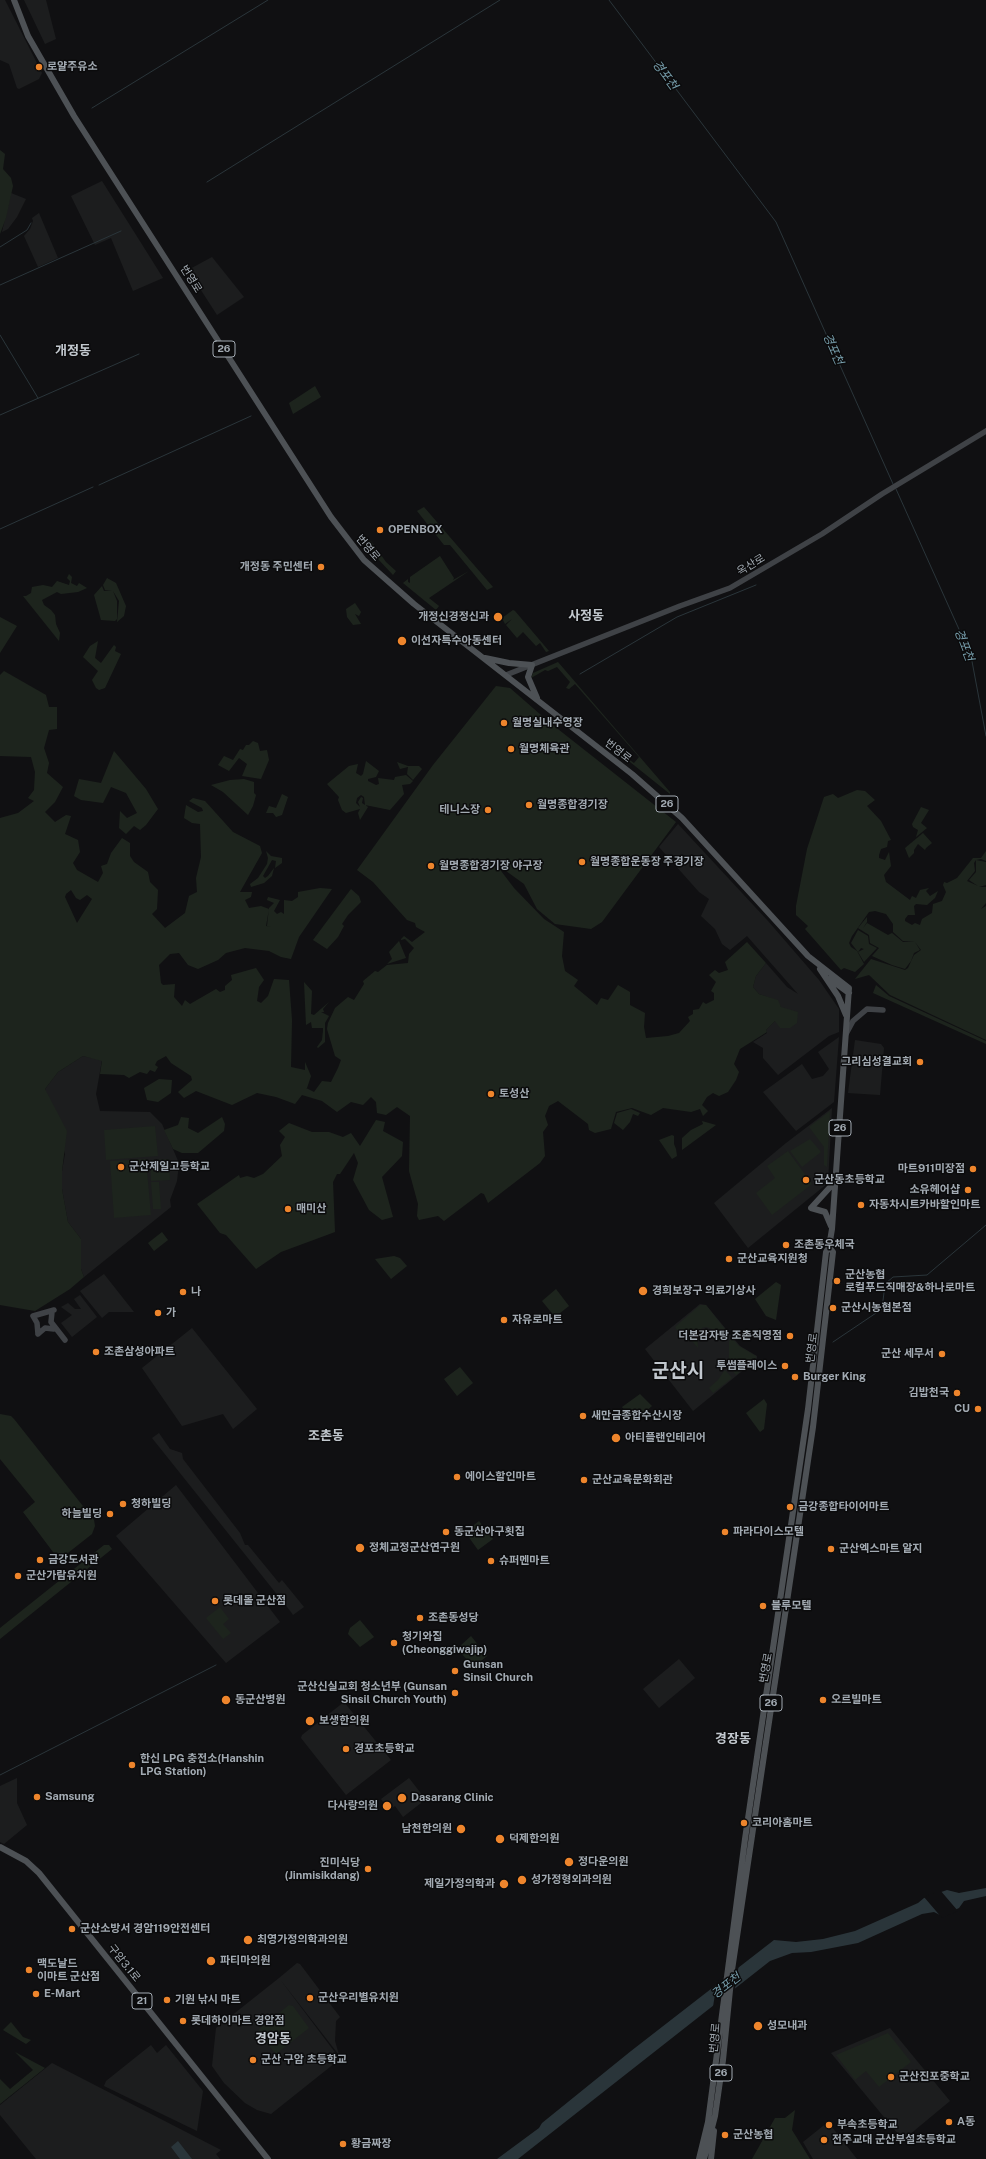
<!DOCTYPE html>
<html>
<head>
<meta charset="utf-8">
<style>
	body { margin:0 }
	canvas { display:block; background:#101012 }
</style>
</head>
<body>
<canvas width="986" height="2159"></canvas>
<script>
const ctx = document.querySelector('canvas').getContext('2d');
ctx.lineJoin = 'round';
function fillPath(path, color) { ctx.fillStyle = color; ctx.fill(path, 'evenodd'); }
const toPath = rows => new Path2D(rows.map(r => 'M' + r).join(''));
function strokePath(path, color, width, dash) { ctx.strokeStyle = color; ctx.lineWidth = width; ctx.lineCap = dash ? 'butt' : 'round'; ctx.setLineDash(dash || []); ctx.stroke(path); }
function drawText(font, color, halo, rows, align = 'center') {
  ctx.font = font + ' "Public Sans","Noto Sans KR",sans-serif'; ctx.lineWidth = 3; ctx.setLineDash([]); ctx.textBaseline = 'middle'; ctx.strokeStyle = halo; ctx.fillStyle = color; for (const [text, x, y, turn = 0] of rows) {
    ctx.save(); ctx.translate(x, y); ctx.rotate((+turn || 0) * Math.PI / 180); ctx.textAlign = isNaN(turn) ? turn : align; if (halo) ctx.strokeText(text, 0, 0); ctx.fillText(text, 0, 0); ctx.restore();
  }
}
const built = toPath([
	[0,0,5,0,42,73,39,79,19,89,17,88,9,64,0,60],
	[24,0,46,0,56,39,45,44],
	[102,181,148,254,163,278,133,291,111,238,95,245,71,196],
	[11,193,26,199,17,217,8,229,2,232],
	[39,213,58,258,38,267,24,236,30,229,33,221,32,218],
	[212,257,244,297,217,315,188,270],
	[678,824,768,921,819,980,839,1009,839,1032,829,1036,778,1075,763,1058,763,1048,753,1042,767,1033,766,1030,775,1021,781,1007,775,1000,759,994,753,987,756,976,766,963,787,987,798,994,747,936,730,950,722,944,715,929,701,916,709,899,699,892,659,847],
	[839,1037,834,1102,796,1131,763,1092,802,1064,812,1079,823,1076,829,1069,818,1052],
	[855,1040,881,1044,884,1048,880,1095,848,1093],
	[83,1056,102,1060,96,1094,100,1111,150,1112,162,1124,179,1163,177,1181,170,1200,171,1207,84,1277,81,1269,81,1239,68,1222,62,1189,62,1171,65,1154,45,1089,58,1072],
	[832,1108,828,1183,748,1248,714,1203,786,1143],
	[104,1274,134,1312,109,1312,102,1318,80,1291],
	[80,1295,97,1317,72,1337,61,1323,72,1315,61,1307,68,1303,75,1309,81,1309,74,1299],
	[700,1304,706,1305,740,1346,757,1356,757,1359,693,1411,645,1349],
	[192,1328,257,1409,233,1429,223,1414,182,1426,142,1368],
	[159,1433,170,1449,182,1453,183,1459,240,1533,245,1545,248,1545,279,1583,282,1580,304,1607,293,1615,291,1612,152,1438],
	[176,1485,280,1622,226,1663,116,1536],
	[679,1659,695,1678,659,1708,643,1689],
	[344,1702,391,1760,346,1795,301,1738,302,1735],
	[17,1778,17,1803,27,1825,4,1844,0,1842,0,1786],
	[409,1778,423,1796,421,1803,403,1817,395,1806,389,1810,381,1799],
	[297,1963,300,1964,340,2017,336,2021,335,2041,339,2055,279,1978],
	[279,1978,340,2059,271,2114,257,2110,245,2103,224,2083,212,2066,216,2028],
	[890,2028,950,2101,903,2140,831,2053],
	[151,2045,157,2053,166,2045,203,2091,197,2131,104,2086,106,2081],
	[52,2063,221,2150,216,2154,220,2159,36,2159,0,2115,0,2105],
	[828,2122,857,2159,813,2159,803,2142]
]);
const green = toPath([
	[0,150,5,154,3,169,11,178,13,186,6,218,0,234],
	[315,386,321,397,293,414,289,403],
	[424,507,493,587,487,590,450,545,444,545,417,511],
	[371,541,386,562,396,571,393,575,364,544],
	[440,556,454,578,453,580,469,571,429,598,439,606,436,610,403,583,408,579,408,582,410,583,410,577],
	[69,574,72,577,71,583,77,586,79,583,87,588,78,592,61,594,57,592,42,600,44,605,51,610,55,615,56,624,60,633,59,641,23,596,26,596,31,593,32,587,43,585,52,587,57,581,69,585,70,581,67,578],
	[107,578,116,583,126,606,124,616,117,622,119,601,113,591,117,601,117,619,115,621,101,620,94,595,102,586,104,591,112,590,105,590,103,585],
	[355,603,361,612,359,616,355,614,361,624,353,625,347,617,346,609],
	[513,610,515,611,549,651,546,652,540,643,536,646,523,632,517,638,506,625,512,619,505,624,502,618],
	[0,617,17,626,0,653],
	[98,641,95,658,101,663,114,645,116,647,115,651,121,654,105,688,99,690,96,688,92,680,98,671,83,657,90,646],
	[558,662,670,792,670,794,615,750,634,763,639,757,575,684,569,689,566,688,570,682,557,667,548,671,545,670,531,678,533,673],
	[4,671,46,695,49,707,57,707,57,729,49,730,44,748,49,763,47,773,63,787,55,802,45,812,55,822,66,815,71,816,65,834,78,840,80,852,73,863,77,870,98,882,103,873,101,866,107,864,111,853,122,838,130,843,130,856,134,862,148,872,150,882,158,890,157,909,152,914,165,928,185,913,189,896,197,892,196,878,201,857,200,824,192,823,184,818,186,805,198,812,203,811,202,808,189,801,193,798,205,801,233,832,260,846,262,853,240,892,252,892,251,897,245,900,249,908,261,906,269,909,266,926,272,927,267,926,269,908,274,903,267,900,268,897,280,900,274,911,277,914,281,912,284,914,284,900,292,901,298,897,298,892,320,888,332,889,299,937,291,959,281,957,269,951,245,948,226,953,218,960,198,969,188,965,179,953,170,954,159,965,161,983,163,985,175,984,174,997,182,1006,185,1000,190,1004,216,989,220,992,225,990,225,986,232,980,231,975,256,968,264,980,259,987,257,1001,261,1003,268,996,274,979,289,980,292,1020,291,1067,305,1070,305,1062,311,1076,307,1088,306,1088,314,1092,322,1081,331,1082,338,1068,341,1060,335,1056,327,1029,328,1023,335,1008,348,997,354,1000,364,984,363,981,375,971,378,972,387,965,408,963,409,954,414,948,405,939,401,940,401,939,404,936,412,942,425,932,416,927,415,923,407,920,373,882,357,870,433,765,496,686,510,688,549,722,676,822,602,922,591,929,555,924,537,909,524,884,495,863,514,888,544,919,564,932,562,956,565,971,578,980,574,986,597,1005,601,998,608,1000,618,985,630,992,630,1005,645,1013,644,1027,646,1038,668,1036,679,1033,690,1021,688,1017,693,1014,693,1010,699,1009,703,1002,706,1004,714,1000,714,993,711,991,716,982,709,975,715,970,719,973,728,970,725,962,747,942,766,963,756,976,753,987,759,994,778,1000,781,1007,798,1012,797,1023,790,1028,780,1028,775,1021,766,1030,767,1032,740,1049,734,1064,739,1072,736,1080,728,1092,719,1096,713,1093,707,1097,702,1105,708,1111,703,1116,700,1109,691,1112,663,1108,651,1115,632,1108,616,1112,611,1129,595,1133,589,1130,588,1124,558,1101,549,1106,545,1116,548,1125,543,1132,545,1156,540,1163,488,1203,484,1194,481,1193,444,1221,438,1216,419,1220,417,1216,418,1204,409,1171,410,1116,397,1107,386,1115,377,1113,376,1102,371,1097,363,1105,351,1102,337,1112,322,1101,302,1095,295,1104,276,1097,257,1093,232,1105,196,1091,184,1098,178,1092,192,1080,191,1076,171,1063,166,1056,157,1061,155,1065,158,1067,155,1072,150,1070,147,1074,140,1072,129,1078,124,1075,100,1074,102,1061,83,1056,58,1072,45,1089,67,1131,62,1171,62,1189,68,1222,81,1239,81,1269,84,1277,70,1289,35,1311,0,1305,0,818,18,813,34,801,28,798,34,790,35,772,31,757,0,756,0,675],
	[71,890,76,898,80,900,87,895,92,899,77,923,65,897,66,894],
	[253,741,258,743,260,751,267,750,269,760,261,779,242,776,247,764,239,758,229,771,218,765,224,756,233,760,240,749,243,750,246,745,249,745],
	[114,751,146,789,158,809,146,825,140,830,134,826,126,834,119,828,120,811,127,818,137,813,126,793,111,787,103,803,81,800,74,796,79,779,101,783],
	[366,761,379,771,376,777,368,779,368,781,376,785,379,784,378,778,394,780,395,777,406,775,413,781,410,784,402,785,404,794,390,810,365,805,364,797,361,795,357,798,356,803,360,807,358,802,361,797,363,798,362,803,368,807,360,820,358,813,360,809,346,813,342,810,338,800,339,797,327,784,349,766,358,764,356,773,361,776,363,774],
	[397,762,408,766,419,766,422,769,413,780,407,774,408,767,400,769],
	[244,779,254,782,254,793,256,795,253,806,248,815,223,792,211,785,230,780],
	[857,790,865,791,875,800,867,806,881,821,891,840,888,841,887,847,881,849,879,855,879,858,885,860,889,852,891,866,884,875,886,882,910,900,912,896,916,898,920,890,929,888,926,891,930,896,938,891,935,898,927,905,916,904,914,906,915,915,908,915,905,919,905,921,912,925,915,923,920,925,922,919,932,913,933,904,942,901,946,892,943,885,944,882,947,883,957,878,973,858,981,858,986,851,986,861,981,859,976,860,974,863,975,871,967,881,978,886,969,880,976,872,976,860,986,862,986,885,979,887,986,887,986,903,981,909,986,906,986,1040,890,995,869,975,855,979,871,959,905,970,908,968,914,955,921,950,915,942,920,950,914,953,911,961,905,969,892,965,872,956,879,948,870,943,869,935,858,928,867,917,867,922,863,928,867,923,888,935,892,933,903,942,915,942,903,941,893,932,893,924,886,914,875,911,869,912,852,936,849,943,851,947,857,951,864,964,855,972,844,968,841,970,805,929,808,926,796,915,796,906,807,849,824,797,833,794,838,798],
	[282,794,288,797,282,815,276,817,273,813,266,813,269,806,276,808],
	[921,807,929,810,921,823,927,828,916,837,918,830,913,827,912,824],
	[923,833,932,843,926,848,925,850,918,844,914,850,914,853,909,858,905,848],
	[266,851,271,856,282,858,282,863,275,868,276,861,272,860,263,876,265,878,268,876,274,868,272,876,264,883,251,887,250,884,258,878,267,864,268,858],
	[351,889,359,896,361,902,348,915,342,924,344,926,338,937,327,949,313,940],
	[858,930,868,936,869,944,877,948,864,962,858,952,864,949,861,948,858,952,851,943],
	[399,941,406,958,387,964,392,959,389,952],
	[304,982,312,991,311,1014,314,1015,329,1002,323,1009,324,1012,321,1012,329,1016,325,1023,325,1042,318,1048,317,1047,322,1040,323,1031,323,1028,312,1028,311,1022,306,1025],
	[876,985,889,996,986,1041,986,1044,873,993],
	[159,1079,172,1080,171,1093,158,1102,147,1100,144,1088],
	[631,1109,640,1113,638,1116,633,1114,630,1122,623,1130,614,1123,617,1113],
	[830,1111,827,1167,824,1165,824,1147,809,1127],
	[181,1117,189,1118,188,1128,198,1133,222,1117,225,1124,224,1131,198,1153,182,1153,173,1149,164,1130,178,1125],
	[376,1120,385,1122,383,1131,403,1142,402,1156,382,1177,393,1217,382,1220,369,1210,353,1180,358,1163,354,1153,340,1174,337,1174,333,1182,335,1232,281,1252,256,1269,226,1235,220,1233,197,1204,239,1175,240,1178,247,1176,254,1178,263,1174,282,1156,280,1145,285,1137,279,1131,289,1123,312,1132,329,1132,343,1137,351,1133,360,1146],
	[702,1121,716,1125,682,1150,682,1138,691,1130,703,1124],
	[155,1126,158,1156,106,1160,104,1130],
	[672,1135,674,1136,674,1144,676,1149,677,1156,672,1159,659,1140],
	[810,1139,821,1152,802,1167,790,1151],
	[788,1151,812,1184,772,1215,756,1193,775,1178,767,1166],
	[146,1159,151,1215,114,1218,110,1161],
	[169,1159,170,1180,151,1181,150,1160],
	[151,1182,159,1182,161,1209,153,1209],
	[162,1232,168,1240,154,1251,148,1243],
	[394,1256,400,1258,407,1266,391,1279,375,1259],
	[776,1282,781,1285,776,1320,766,1316,755,1299],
	[556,1289,569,1306,555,1317,542,1301],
	[700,1305,706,1305,725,1329,721,1332,706,1327,702,1328,697,1334,698,1348,687,1335,683,1338,675,1327],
	[732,1338,739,1346,756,1356,756,1359,736,1375,727,1364,729,1357,729,1341],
	[460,1367,473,1383,457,1396,444,1379],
	[724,1371,726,1371,732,1378,713,1393,709,1388,718,1380],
	[640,1394,652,1406,633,1422,622,1407],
	[764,1399,767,1404,764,1429,760,1432,746,1413],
	[0,1414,11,1416,14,1419,94,1520,95,1526,92,1534,59,1560,23,1512,35,1502,0,1459],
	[479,1521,493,1539,478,1550,465,1532],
	[104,1545,109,1545,112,1549,0,1639,0,1628],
	[220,1607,229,1619,223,1624,231,1633,223,1639,206,1618],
	[360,1620,374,1637,360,1647,348,1634,350,1628],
	[471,1636,487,1656,474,1667,458,1650,459,1647],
	[289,2005,293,2006,309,2028,276,2054,259,2034,259,2029],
	[11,2022,23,2037,31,2040,26,2044,3,2030],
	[888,2033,911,2062,879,2087,866,2071,855,2080,836,2055],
	[15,2052,45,2068,0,2104,0,2079,10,2089,33,2070],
	[795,2110,792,2130,810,2159,752,2159,775,2118,785,2118]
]);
const water = toPath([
	[986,1888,986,1896,964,1901,959,1908,942,1916,934,1912,922,1914,858,1943,811,1952,792,1953,770,1961,518,2159,497,2159,539,2128,542,2123,631,2051,774,1940,796,1942,823,1939,855,1931,918,1903,924,1898,947,1890,959,1893],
	[178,2141,192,2159,180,2159,171,2147]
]);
const pier = toPath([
	[940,1890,958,1911,942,1918,924,1897],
	[739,1964,735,1989,713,2007,717,1981]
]);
const stream = toPath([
	[609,0,776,222,893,484],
	[92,108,268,0],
	[207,182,500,0],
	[0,247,27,230,31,223],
	[0,285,121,231],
	[0,335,38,398],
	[0,415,139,354],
	[99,485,251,416],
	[896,489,971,656,986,736],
	[0,529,93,487],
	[580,674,677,617,756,585],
	[833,1342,882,1309,885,1284,893,1277,927,1275,986,1225],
	[0,1775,216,1665]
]);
const secondary = toPath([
	[506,675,680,606,730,588,822,534,882,494,986,431],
	[846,1034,853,1021,867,1009,883,1010],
	[52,1312,51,1322,65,1340],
	[38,1334,37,1323,33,1316,54,1310],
	[38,1334,45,1328,54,1329]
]);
const primary = toPath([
	[14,0,28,36,74,116,331,517,364,560,414,604,632,774,682,818,808,956,849,988,832,1229,829,1247,826,1252,808,1409,745,1839,708,2122,699,2159],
	[485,658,509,663,532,665,528,677,537,698],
	[820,969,838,996,846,1015],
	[830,979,849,993],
	[831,1226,825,1212,811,1208,832,1185,835,1175],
	[0,1847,26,1861,39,1873,268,2159],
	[704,2159,715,2116,723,2060,732,1970,813,1427,833,1252,829,1247],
	[711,2159,714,2131]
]);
const markers = [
	[39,67,4,"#ee852c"],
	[380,530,4,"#ee852c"],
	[321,567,4,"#ee852c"],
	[498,617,5,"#ee852c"],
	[402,641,5,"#ee852c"],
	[504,723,4,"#ee852c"],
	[511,749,4,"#ee852c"],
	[529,805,4,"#ee852c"],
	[488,810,4,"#ee852c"],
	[582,862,4,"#ee852c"],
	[431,866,4,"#ee852c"],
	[920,1062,4,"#ee852c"],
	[491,1094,4,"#ee852c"],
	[121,1167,4,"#ee852c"],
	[973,1169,4,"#ee852c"],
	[806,1180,4,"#ee852c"],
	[968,1190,4,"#ee852c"],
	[861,1205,4,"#ee852c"],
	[288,1209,4,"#ee852c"],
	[786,1245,4,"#ee852c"],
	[729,1259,4,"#ee852c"],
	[837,1281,4,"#ee852c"],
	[643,1291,5,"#ee852c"],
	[183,1292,4,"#ee852c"],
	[833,1308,4,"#ee852c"],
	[158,1313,4,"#ee852c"],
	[504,1320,4,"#ee852c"],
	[790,1336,4,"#ee852c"],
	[96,1352,4,"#ee852c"],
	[942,1354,4,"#ee852c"],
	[785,1366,4,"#ee852c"],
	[795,1377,4,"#ee852c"],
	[957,1393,4,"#ee852c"],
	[978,1409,4,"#ee852c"],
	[583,1416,4,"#ee852c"],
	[616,1438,5,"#ee852c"],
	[457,1477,4,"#ee852c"],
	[584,1480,4,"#ee852c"],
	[123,1504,4,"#ee852c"],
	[790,1507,4,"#ee852c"],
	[110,1514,4,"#ee852c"],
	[446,1532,4,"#ee852c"],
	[725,1532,4,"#ee852c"],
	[360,1548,5,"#ee852c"],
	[831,1549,4,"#ee852c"],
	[40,1560,4,"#ee852c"],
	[491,1561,4,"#ee852c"],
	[18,1576,4,"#ee852c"],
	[215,1601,4,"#ee852c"],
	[763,1606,4,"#ee852c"],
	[420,1618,4,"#ee852c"],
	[394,1643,4,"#ee852c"],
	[455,1671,4,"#ee852c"],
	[455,1693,4,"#ee852c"],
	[226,1700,5,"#ee852c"],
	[823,1700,4,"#ee852c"],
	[310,1721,5,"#ee852c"],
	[346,1749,4,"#ee852c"],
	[132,1765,4,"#ee852c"],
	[37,1797,4,"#ee852c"],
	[402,1798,5,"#ee852c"],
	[387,1806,5,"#ee852c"],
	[744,1823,4,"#ee852c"],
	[461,1829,5,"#ee852c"],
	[500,1839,5,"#ee852c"],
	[569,1862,5,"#ee852c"],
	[368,1869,4,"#ee852c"],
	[522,1880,5,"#ee852c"],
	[504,1884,5,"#ee852c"],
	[72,1929,4,"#ee852c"],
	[248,1940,5,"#ee852c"],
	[211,1961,5,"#ee852c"],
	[29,1970,4,"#ee852c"],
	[36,1994,4,"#ee852c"],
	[310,1998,4,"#ee852c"],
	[167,2000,4,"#ee852c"],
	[183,2021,4,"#ee852c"],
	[758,2026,5,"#ee852c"],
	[253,2060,4,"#ee852c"],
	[891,2077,4,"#ee852c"],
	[949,2122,4,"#ee852c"],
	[829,2125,4,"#ee852c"],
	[725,2135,4,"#ee852c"],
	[824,2140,4,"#ee852c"],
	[343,2144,4,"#ee852c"]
];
const shields = [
	[224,349,22],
	[667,804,22],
	[840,1128,22],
	[771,1703,22],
	[142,2001,20],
	[721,2073,22]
];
const shieldNames = [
	["26",224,349],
	["26",667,804],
	["26",840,1128],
	["26",771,1703],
	["21",142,2001],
	["26",721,2073]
];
const poiNames = [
	["로얄주유소",47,67],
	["OPENBOX",388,530],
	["개정동 주민센터",313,567,"right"],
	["개정신경정신과",489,617,"right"],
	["이선자특수아동센터",411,641],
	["월명실내수영장",512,723],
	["월명체육관",519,749],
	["월명종합경기장",537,805],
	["테니스장",480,810,"right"],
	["월명종합운동장 주경기장",590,862],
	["월명종합경기장 야구장",439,866],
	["그리심성결교회",912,1062,"right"],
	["토성산",499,1094],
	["군산제일고등학교",129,1167],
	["마트911미장점",965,1169,"right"],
	["군산동초등학교",814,1180],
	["소유헤어샵",960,1190,"right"],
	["자동차시트카바할인마트",869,1205],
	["매미산",296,1209],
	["조촌동우체국",794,1245],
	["군산교육지원청",737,1259],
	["군산농협",845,1275],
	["로컬푸드직매장&하나로마트",845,1288],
	["경희보장구 의료기상사",652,1291],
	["나",191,1292],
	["군산시농협본점",841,1308],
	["가",166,1313],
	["자유로마트",512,1320],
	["더본감자탕 조촌직영점",782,1336,"right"],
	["조촌삼성아파트",104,1352],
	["군산 세무서",934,1354,"right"],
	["투썸플레이스",777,1366,"right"],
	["Burger King",803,1377],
	["김밥천국",949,1393,"right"],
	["CU",970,1409,"right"],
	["새만금종합수산시장",591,1416],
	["아티플랜인테리어",625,1438],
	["에이스할인마트",465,1477],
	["군산교육문화회관",592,1480],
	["청하빌딩",131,1504],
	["금강종합타이어마트",798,1507],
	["하늘빌딩",102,1514,"right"],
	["동군산아구횟집",454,1532],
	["파라다이스모텔",733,1532],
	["정체교정군산연구원",369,1548],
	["군산엑스마트 알지",839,1549],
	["금강도서관",48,1560],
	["슈퍼멘마트",499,1561],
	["군산가람유치원",26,1576],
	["롯데몰 군산점",223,1601],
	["블루모텔",771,1606],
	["조촌동성당",428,1618],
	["청기와집",402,1637],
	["(Cheonggiwajip)",402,1650],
	["Gunsan",463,1665],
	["Sinsil Church",463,1678],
	["군산신실교회 청소년부 (Gunsan",447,1687,"right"],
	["Sinsil Church Youth)",447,1700,"right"],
	["동군산병원",235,1700],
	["오르빌마트",831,1700],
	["보생한의원",319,1721],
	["경포초등학교",354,1749],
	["한신 LPG 충전소(Hanshin",140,1759],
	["LPG Station)",140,1772],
	["Samsung",45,1797],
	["Dasarang Clinic",411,1798],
	["다사랑의원",378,1806,"right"],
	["코리아홈마트",752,1823],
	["남천한의원",452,1829,"right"],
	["덕제한의원",509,1839],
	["정다운의원",578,1862],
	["진미식당",360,1863,"right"],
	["(Jinmisikdang)",360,1876,"right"],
	["성가정형외과의원",531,1880],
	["제일가정의학과",495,1884,"right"],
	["군산소방서 경암119안전센터",80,1929],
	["최영가정의학과의원",257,1940],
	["파티마의원",220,1961],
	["맥도날드",37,1964],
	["이마트 군산점",37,1977],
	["E-Mart",44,1994],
	["군산우리별유치원",318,1998],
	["기원 낚시 마트",175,2000],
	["롯데하이마트 경암점",191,2021],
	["성모내과",767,2026],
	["군산 구암 초등학교",261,2060],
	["군산진포중학교",899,2077],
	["A동",957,2122],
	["부속초등학교",837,2125],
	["군산농협",733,2135],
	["전주교대 군산부설초등학교",832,2140],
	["황금짜장",351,2144]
];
const streetNames = [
	["번영로",191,279,58],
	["번영로",368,548,49],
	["옥산로",751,565,-31],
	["번영로",618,751,38],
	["번영로",812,1348,-83],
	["번영로",766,1668,-80],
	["구암3.1로",124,1963,51],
	["번영로",715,2038,-85]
];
const waterNames = [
	["경포천",665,75,53],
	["경포천",833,349,66],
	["경포천",964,645,69],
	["경포천",726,1986,-38]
];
const quarterNames = [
	["개정동",73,351],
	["사정동",586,616],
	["조촌동",326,1436],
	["경장동",733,1739],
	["경암동",273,2039]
];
const townNames = [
	["군산시",678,1371]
];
fillPath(built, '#1c1d1e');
fillPath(green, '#1d241d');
fillPath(water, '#2a353a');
fillPath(pier, '#101012');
strokePath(stream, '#2a353a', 1);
strokePath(secondary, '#3f4246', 5.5);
strokePath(primary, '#4d5155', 6);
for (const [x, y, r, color] of markers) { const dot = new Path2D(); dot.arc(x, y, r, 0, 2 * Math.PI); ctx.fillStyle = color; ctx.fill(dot); strokePath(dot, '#0b0b0c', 1.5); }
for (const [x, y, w] of shields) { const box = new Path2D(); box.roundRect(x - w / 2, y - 8, w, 16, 3); ctx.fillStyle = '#0b0b0c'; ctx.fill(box); strokePath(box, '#a2aab2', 1); }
drawText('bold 10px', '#a2aab2', null, shieldNames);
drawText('bold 11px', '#a2aab2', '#0b0b0c', poiNames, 'left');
drawText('11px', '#a2aab2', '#0b0b0c', streetNames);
drawText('italic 12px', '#789fad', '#0b0b0c', waterNames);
drawText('bold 13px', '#c2c8ce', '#0b0b0c', quarterNames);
drawText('bold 19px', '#c2c8ce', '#0b0b0c', townNames);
</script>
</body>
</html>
